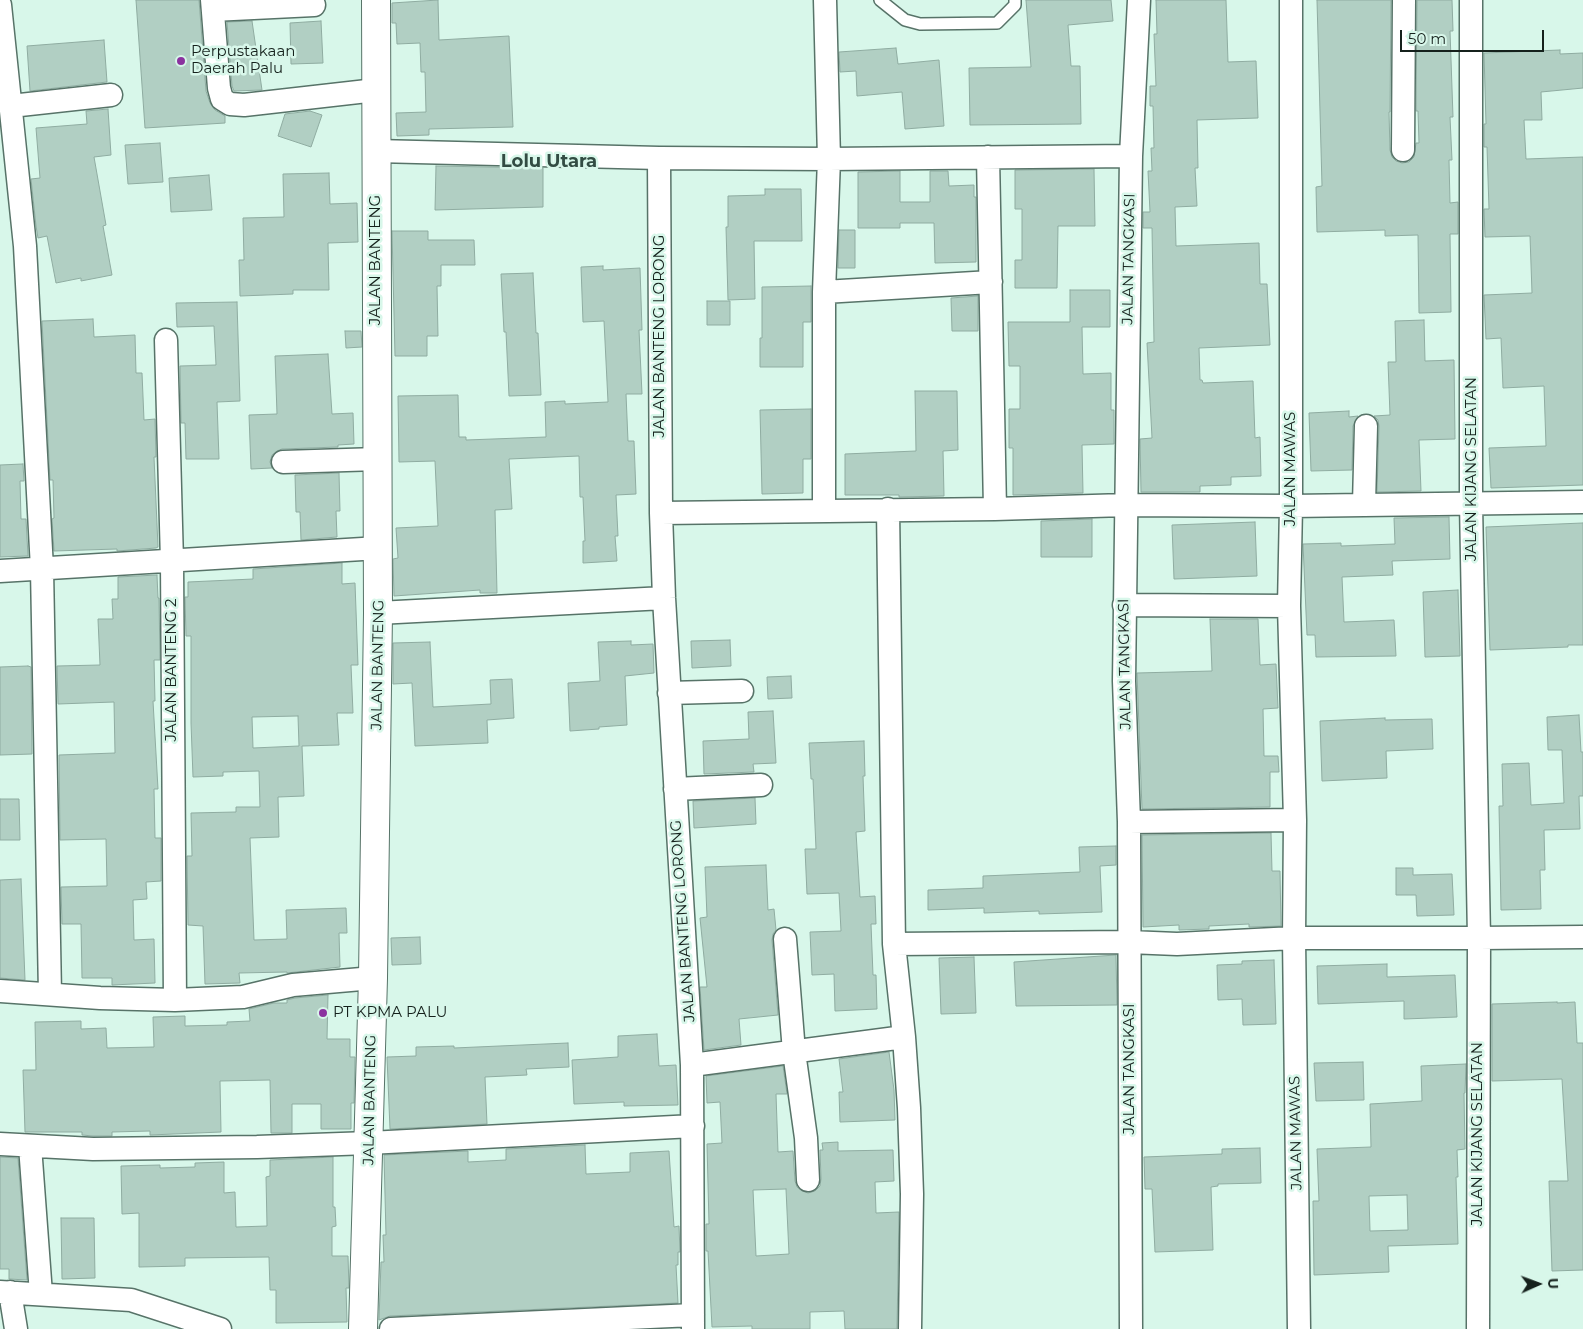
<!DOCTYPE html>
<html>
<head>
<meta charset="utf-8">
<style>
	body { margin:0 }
	#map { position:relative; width:1583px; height:1329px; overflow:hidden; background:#d8f7ea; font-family:Montserrat,sans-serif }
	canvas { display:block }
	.north { position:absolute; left:1513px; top:1259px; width:50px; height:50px; -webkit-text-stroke:4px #d8f7ea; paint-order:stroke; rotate:88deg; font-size:14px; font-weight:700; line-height:20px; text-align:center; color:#15211c }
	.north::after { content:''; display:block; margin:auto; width:18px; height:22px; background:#15211c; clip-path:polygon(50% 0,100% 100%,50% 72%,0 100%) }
	.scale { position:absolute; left:1400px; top:30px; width:144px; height:22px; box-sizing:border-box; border:2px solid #15211c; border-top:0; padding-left:6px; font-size:15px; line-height:18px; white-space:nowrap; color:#15211c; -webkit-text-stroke:4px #d8f7ea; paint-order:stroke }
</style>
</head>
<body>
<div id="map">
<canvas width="1583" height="1329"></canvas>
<div class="north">U</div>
<div class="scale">50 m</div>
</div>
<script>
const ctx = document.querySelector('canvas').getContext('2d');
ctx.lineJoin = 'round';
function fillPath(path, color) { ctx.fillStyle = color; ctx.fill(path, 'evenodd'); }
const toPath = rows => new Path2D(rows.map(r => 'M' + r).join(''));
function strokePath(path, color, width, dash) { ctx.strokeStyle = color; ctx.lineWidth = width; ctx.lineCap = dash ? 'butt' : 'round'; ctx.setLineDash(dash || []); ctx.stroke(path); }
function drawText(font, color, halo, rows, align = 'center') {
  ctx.font = font + ' Montserrat,sans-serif'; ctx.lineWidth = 5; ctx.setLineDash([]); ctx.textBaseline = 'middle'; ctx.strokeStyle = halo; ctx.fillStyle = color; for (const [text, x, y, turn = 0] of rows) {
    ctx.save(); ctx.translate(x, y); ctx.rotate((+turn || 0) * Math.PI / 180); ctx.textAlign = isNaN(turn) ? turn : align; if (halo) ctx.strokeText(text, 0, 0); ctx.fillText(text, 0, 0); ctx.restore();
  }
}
const building = toPath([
	[136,0,199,0,206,91,210,103,215,110,225,116,225,123,145,128,136,0],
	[438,0,439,40,509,36,513,127,429,129,429,135,397,136,396,113,426,112,425,72,421,72,420,43,397,44,396,23,392,23,392,3,438,0],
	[1026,0,1111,0,1113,21,1068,25,1071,66,1080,66,1081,124,970,125,969,68,1031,67,1026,0],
	[1156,0,1226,0,1228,62,1256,61,1258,118,1197,120,1198,168,1195,168,1197,206,1175,207,1176,246,1259,243,1260,284,1267,284,1270,345,1199,348,1200,380,1202,380,1203,383,1253,381,1255,438,1260,437,1261,476,1231,477,1231,485,1200,486,1200,492,1141,492,1140,439,1152,438,1147,343,1154,342,1152,228,1143,228,1143,212,1150,212,1148,171,1152,171,1151,148,1154,148,1153,106,1150,106,1150,86,1156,86,1154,34,1157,34,1156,0],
	[1317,0,1391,0,1390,112,1389,112,1390,150,1392,157,1396,161,1402,163,1409,162,1414,157,1416,143,1419,143,1418,111,1416,111,1417,0,1452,0,1453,31,1450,31,1453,117,1450,117,1452,160,1449,160,1450,203,1458,202,1458,234,1450,234,1451,312,1419,313,1418,235,1385,236,1385,230,1317,232,1316,187,1322,186,1317,0],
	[252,21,262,90,234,91,232,86,227,22,252,21],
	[321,21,323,63,291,64,290,23,321,21],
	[104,40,107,82,30,91,27,46,104,40],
	[896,48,898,64,939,60,944,126,905,129,902,92,857,96,856,71,840,72,839,52,896,48],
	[1560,50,1560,54,1583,53,1583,88,1541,92,1542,120,1524,120,1526,159,1583,157,1583,485,1491,488,1489,448,1546,446,1544,386,1503,388,1501,338,1486,339,1484,295,1532,293,1530,236,1485,237,1484,209,1489,209,1487,147,1484,147,1484,124,1486,124,1484,53,1560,50],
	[108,109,111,155,94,157,106,225,103,226,112,275,81,281,81,278,56,283,47,236,38,238,36,226,31,179,40,178,36,128,87,124,86,111,108,109],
	[310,111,322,115,311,147,278,136,285,114,310,111],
	[160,143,163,182,128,184,125,145,160,143],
	[436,166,543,168,543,207,435,210,436,166],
	[1094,169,1095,226,1058,226,1057,288,1015,288,1015,260,1022,260,1022,209,1015,209,1015,170,1094,169],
	[900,171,900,202,930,202,930,171,948,171,949,186,974,185,974,197,976,197,976,262,935,263,934,223,900,223,900,228,858,228,858,172,900,171],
	[329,173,330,204,357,203,358,242,328,243,329,290,293,290,293,294,240,296,239,260,244,260,243,218,284,217,283,174,329,173],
	[209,175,212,210,171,212,169,178,209,175],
	[765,189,801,189,802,241,754,241,755,299,728,300,726,227,728,227,728,196,765,195,765,189],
	[839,230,855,230,855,268,838,268,839,230],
	[392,231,428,231,428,240,474,240,475,265,441,265,441,286,437,286,438,336,427,336,427,356,395,356,392,231],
	[603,266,603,270,640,268,642,330,639,330,642,394,626,394,628,441,634,441,636,494,616,495,618,536,615,536,617,561,583,563,583,541,585,541,583,497,580,497,579,456,509,459,512,509,495,510,497,593,480,593,480,590,394,596,393,559,398,558,396,528,438,526,435,461,399,462,398,396,458,395,459,437,466,437,466,440,546,437,545,402,565,401,565,404,608,402,604,321,583,322,581,267,603,266],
	[533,273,536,333,538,333,541,395,509,396,506,332,504,332,501,274,533,273],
	[811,286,811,322,803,322,803,367,760,367,760,338,762,338,762,287,811,286],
	[1070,290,1110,290,1110,327,1082,327,1083,374,1111,373,1111,410,1114,410,1114,444,1082,445,1083,493,1013,495,1013,448,1009,448,1009,409,1020,409,1020,366,1009,366,1008,322,1070,322,1070,290],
	[978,296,978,331,952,331,951,298,978,296],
	[707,301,730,301,730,325,707,325,707,301],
	[237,302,240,401,217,402,219,459,186,459,185,423,181,423,180,366,216,365,214,326,177,327,176,303,237,302],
	[93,319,94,337,135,335,136,373,142,373,144,420,155,419,156,457,154,457,158,547,156,548,117,551,117,549,54,551,52,519,54,518,53,480,50,480,42,321,93,319],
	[1424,320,1425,361,1454,360,1455,439,1419,440,1421,491,1377,492,1379,426,1378,420,1374,416,1390,415,1388,362,1396,362,1395,321,1424,320],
	[345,331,361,331,362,347,346,348,345,331],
	[328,354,332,414,353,413,354,444,338,445,338,447,282,449,277,451,272,455,270,462,272,468,251,469,249,415,277,414,275,356,328,354],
	[915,391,957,391,958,450,943,451,944,496,899,497,899,495,845,495,845,454,916,451,915,391],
	[811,409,811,459,803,459,803,493,762,494,760,410,811,409],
	[1349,411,1349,417,1358,416,1353,426,1352,470,1311,471,1309,413,1349,411],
	[23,464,24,481,20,481,21,519,26,519,28,556,0,557,0,465,23,464],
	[339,473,340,511,336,511,337,537,301,540,300,512,296,512,295,475,339,473],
	[1449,517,1450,559,1392,561,1393,575,1342,577,1344,622,1394,620,1396,656,1316,657,1315,635,1307,635,1303,544,1341,543,1341,546,1395,544,1394,518,1449,517],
	[1092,519,1092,557,1041,557,1041,521,1092,519],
	[1255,522,1257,576,1174,579,1172,525,1255,522],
	[1583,523,1583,645,1568,645,1568,647,1490,650,1486,527,1583,523],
	[342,563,342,584,355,583,358,665,351,665,353,713,337,713,339,745,302,746,304,796,278,797,279,837,250,838,254,940,287,939,286,910,346,908,347,933,339,933,340,967,287,973,287,972,239,973,240,983,205,984,203,926,188,925,187,856,192,856,191,813,236,812,236,807,260,807,259,771,223,772,223,776,193,777,191,723,191,636,186,636,185,597,188,597,188,582,253,579,253,569,342,563],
	[298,716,299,746,253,748,252,717,298,716],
	[157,575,158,598,159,598,160,660,154,660,155,701,153,701,158,789,154,789,155,838,161,838,161,881,146,882,147,899,133,900,134,940,154,939,155,983,112,985,112,978,82,978,81,924,62,924,61,887,107,886,106,839,60,840,59,755,115,753,114,702,58,704,57,666,100,665,98,619,113,619,112,599,118,599,118,577,157,575],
	[1458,590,1460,656,1425,657,1423,592,1458,590],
	[1210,619,1258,619,1260,665,1276,664,1278,708,1263,709,1264,756,1278,756,1279,772,1270,772,1270,807,1142,809,1137,673,1212,671,1210,619],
	[730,640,731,666,692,668,691,641,730,640],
	[631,641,631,645,653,644,654,673,625,676,627,725,599,727,599,729,570,731,568,683,600,681,598,642,631,641],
	[430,642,433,707,491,704,490,680,512,679,514,718,487,720,488,743,415,746,412,683,393,684,393,643,430,642],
	[28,666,31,667,32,754,0,755,0,667,28,666],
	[791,676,792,698,768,699,767,677,791,676],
	[773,711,776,763,753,764,754,772,704,774,703,741,749,739,748,712,773,711],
	[1579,715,1581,752,1583,752,1583,796,1579,796,1580,829,1544,830,1545,870,1540,870,1541,909,1501,910,1499,806,1503,806,1502,764,1529,763,1531,805,1564,803,1562,750,1548,750,1547,717,1579,715],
	[1385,718,1385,720,1432,719,1433,749,1386,751,1387,778,1322,781,1320,721,1385,718],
	[864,741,865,776,863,776,865,831,856,832,860,897,875,896,876,924,871,924,873,975,876,975,877,1009,835,1011,834,974,812,975,810,932,841,931,839,893,807,894,805,849,816,849,813,779,811,779,809,743,864,741],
	[755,798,756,824,694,828,693,801,755,798],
	[0,799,19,799,20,840,0,840,0,799],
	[1271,833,1272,871,1280,871,1281,926,1249,927,1249,924,1209,926,1209,929,1179,930,1179,925,1143,927,1142,835,1271,833],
	[1116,846,1116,865,1100,866,1102,912,1039,914,1039,911,984,913,984,908,928,910,928,890,983,888,983,876,1080,872,1079,847,1116,846],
	[766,865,768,910,774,909,776,930,773,934,772,940,778,1015,739,1019,741,1045,704,1050,700,987,707,987,700,918,707,917,705,867,766,865],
	[1396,868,1413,868,1413,875,1452,874,1454,915,1417,916,1416,895,1396,895,1396,868],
	[21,879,25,980,0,978,0,880,21,879],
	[420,937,421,964,392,965,391,938,420,937],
	[1116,955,1117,1005,1016,1006,1014,962,1116,955],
	[974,957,976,1013,941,1014,939,958,974,957],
	[1274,960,1276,1024,1243,1025,1242,999,1218,1000,1217,965,1242,964,1242,961,1274,960],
	[1387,964,1387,977,1455,975,1457,1017,1404,1019,1404,1001,1318,1004,1317,966,1387,964],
	[328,995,327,1039,350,1039,350,1057,355,1057,354,1103,351,1103,351,1129,321,1129,321,1104,292,1104,292,1133,271,1133,270,1080,220,1081,221,1132,150,1135,150,1131,112,1132,112,1136,93,1136,82,1135,82,1132,25,1132,23,1070,36,1070,35,1022,81,1021,81,1029,106,1028,107,1048,154,1047,153,1017,185,1016,185,1026,227,1025,227,1022,250,1021,249,1009,274,1003,287,1003,287,1000,295,998,328,995],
	[1557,1002,1557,1003,1575,1002,1577,1043,1583,1043,1583,1270,1552,1271,1549,1181,1568,1181,1562,1079,1492,1081,1492,1004,1557,1002],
	[657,1034,659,1066,676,1065,678,1105,624,1106,624,1102,574,1104,572,1060,618,1057,618,1036,657,1034],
	[568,1043,569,1067,526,1069,527,1075,485,1077,487,1124,390,1129,387,1057,416,1056,416,1047,454,1046,454,1048,568,1043],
	[889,1052,894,1090,895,1120,840,1122,839,1092,843,1092,839,1059,889,1052],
	[1363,1062,1364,1100,1316,1101,1314,1063,1363,1062],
	[1466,1064,1465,1093,1464,1093,1465,1149,1457,1150,1458,1177,1456,1177,1458,1244,1388,1246,1389,1272,1314,1275,1313,1201,1319,1201,1317,1149,1371,1147,1370,1104,1422,1101,1421,1066,1466,1064],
	[1407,1195,1408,1230,1370,1231,1369,1196,1407,1195],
	[783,1066,787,1094,776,1094,778,1152,793,1151,795,1181,797,1187,802,1191,808,1193,815,1191,820,1186,821,1179,820,1150,823,1150,822,1143,838,1142,838,1151,893,1150,894,1181,875,1182,876,1213,899,1212,897,1329,845,1329,844,1311,810,1312,810,1329,752,1329,752,1326,712,1327,708,1251,706,1251,706,1224,709,1224,707,1144,722,1143,720,1102,707,1103,706,1076,783,1066],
	[786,1189,789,1254,756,1256,753,1190,786,1189],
	[585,1145,586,1174,630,1172,630,1153,669,1151,674,1227,679,1226,680,1252,678,1252,678,1265,676,1265,678,1303,390,1316,379,1320,381,1262,384,1262,383,1235,386,1235,384,1155,468,1151,468,1162,506,1160,506,1149,585,1145],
	[1260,1148,1261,1183,1218,1184,1218,1186,1211,1187,1213,1250,1155,1252,1152,1189,1145,1189,1144,1157,1222,1154,1222,1149,1260,1148],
	[0,1157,18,1158,27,1280,9,1279,9,1269,0,1269,0,1157],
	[333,1157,333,1207,335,1207,336,1226,332,1227,332,1256,348,1256,349,1288,346,1288,347,1322,276,1323,276,1290,270,1290,269,1257,185,1258,185,1266,139,1267,139,1213,122,1214,121,1166,160,1165,160,1168,195,1167,195,1163,224,1162,224,1193,235,1192,236,1227,267,1226,266,1177,270,1176,270,1160,333,1157],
	[61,1218,94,1218,95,1278,62,1279,61,1218]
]);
const service = toPath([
	[880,0,905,20,920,24,997,23,1015,5,1015,0]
]);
const minor = toPath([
	[212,0,219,88,222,99,230,104,244,105,376,90],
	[1291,0,1291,506,1289,606,1295,820,1294,938,1299,1329],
	[1471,0,1471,503,1479,938,1478,1329],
	[0,5,25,246,42,569,50,994],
	[213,10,314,5],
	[11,106,111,95],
	[1403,150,1404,0],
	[376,151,659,158,829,159,1131,156],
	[988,157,995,509],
	[659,158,661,513,664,598,692,1065,693,1329],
	[824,292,991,282],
	[166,340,172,562,175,1000],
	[283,462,378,459],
	[1364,504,1366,426],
	[888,509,894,944,904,1037,909,1108,912,1194,910,1329],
	[824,511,824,292,829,159,825,0],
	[661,513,995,509,1125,505,1291,506,1583,502],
	[0,571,379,548],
	[1124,605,1289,606],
	[378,613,664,598],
	[669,693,742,691],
	[675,789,761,785],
	[1129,822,1295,820],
	[785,939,794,1052,806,1138,808,1180],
	[894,944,1129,942,1177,944,1294,938,1479,938,1583,937],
	[0,991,100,998,175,1000,243,997,293,985,373,978],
	[692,1065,904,1037],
	[0,1144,93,1149,257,1147,369,1143,693,1126],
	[30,1146,41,1294],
	[0,1292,131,1300,220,1329],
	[10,1292,16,1329],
	[391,1329,693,1315],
	[1131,1329,1129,822,1124,681,1131,156,1139,0]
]);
const tertiary = toPath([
	[363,1329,373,978,378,613,376,0]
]);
const markers = [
	[181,61,5,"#8b329f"],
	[323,1013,5,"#8b329f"]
];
const poiNames = [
	["Perpustakaan",191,52],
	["Daerah Palu",191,69],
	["PT KPMA PALU",333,1013]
];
const streetNames = [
	["JALAN TANGKASI",1129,259,-89],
	["JALAN BANTENG",376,260,-90],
	["JALAN BANTENG LORONG",660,336,-90],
	["JALAN MAWAS",1291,469,-90],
	["JALAN KIJANG SELATAN",1472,469,-90],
	["JALAN TANGKASI",1125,664,-91],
	["JALAN BANTENG",378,665,-89],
	["JALAN BANTENG 2",172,670,-90],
	["JALAN BANTENG LORONG",683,921,-94],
	["JALAN TANGKASI",1130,1069,-90],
	["JALAN BANTENG",370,1100,-89],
	["JALAN MAWAS",1296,1133,-91],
	["JALAN KIJANG SELATAN",1478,1134,-90]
];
const quarterNames = [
	["Lolu Utara",549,162]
];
fillPath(building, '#b1cfc3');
strokePath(building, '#8faca1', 1);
strokePath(service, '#577368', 14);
strokePath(minor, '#577368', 25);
strokePath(tertiary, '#577368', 30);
strokePath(service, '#fff', 11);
strokePath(minor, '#fff', 22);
strokePath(tertiary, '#fff', 28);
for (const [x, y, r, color] of markers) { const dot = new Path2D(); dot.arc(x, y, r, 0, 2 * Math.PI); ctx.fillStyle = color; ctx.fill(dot); strokePath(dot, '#d8f7ea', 2); }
drawText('15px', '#15211c', '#d8f7ea', poiNames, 'left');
drawText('15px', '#15211c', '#d8f7ea', streetNames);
drawText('bold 18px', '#324c43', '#d8f7ea', quarterNames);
</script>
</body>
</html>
